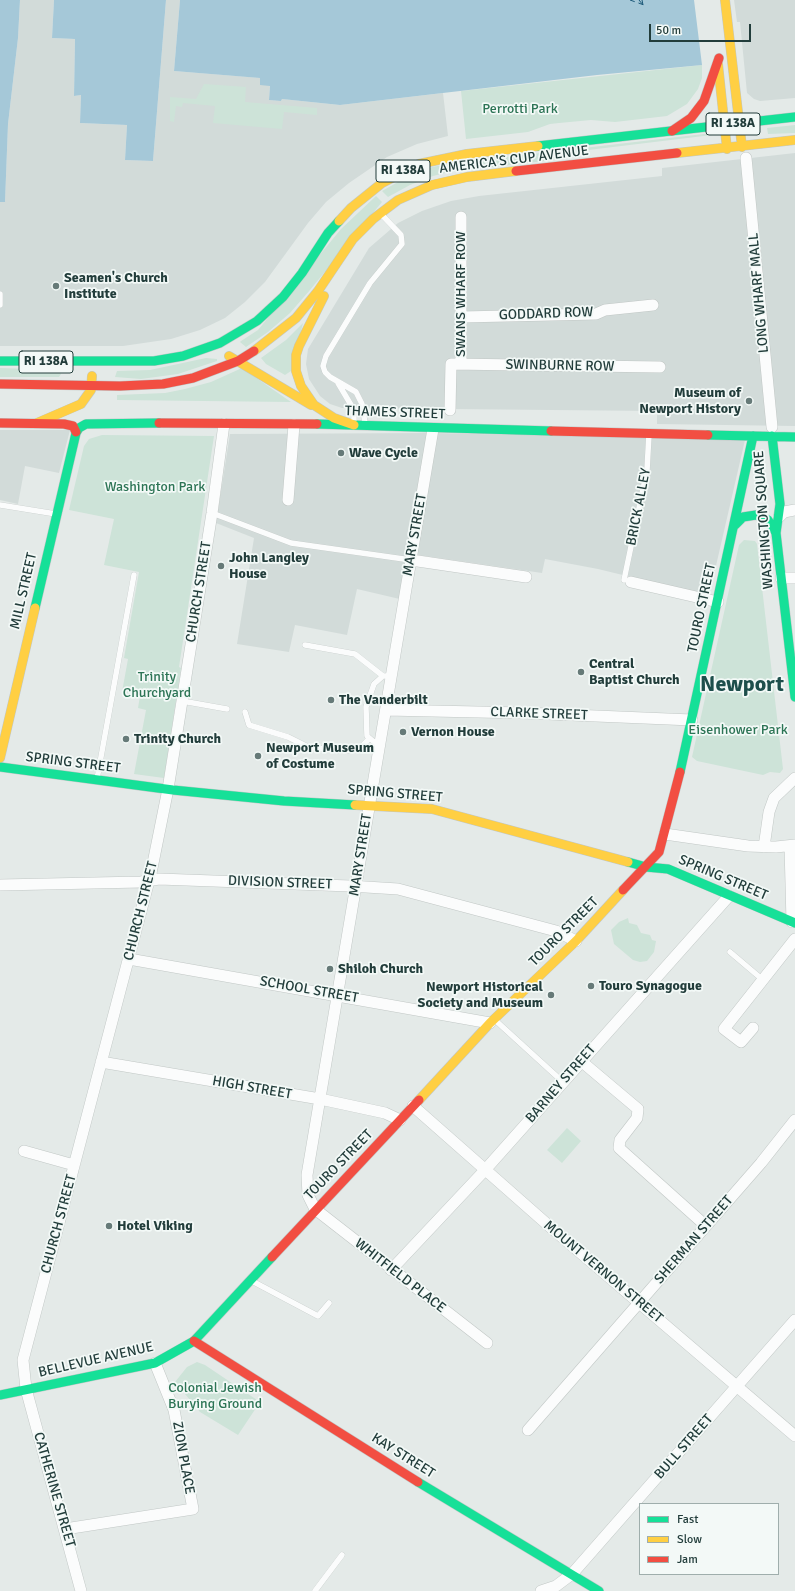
<!DOCTYPE html>
<html>
<head>
<meta charset="utf-8">
<style>
	body { margin:0 }
	#map { position:relative; width:795px; height:1591px; overflow:hidden; background:#e4eae8; font-family:Signika,sans-serif }
	canvas { display:block }
	.legend { position:absolute; left:639px; top:1503px; width:140px; height:72px; box-sizing:border-box; background:#f3f9f7; border:1px solid #9faeac; margin:0; padding:5px 7px; list-style:none; font-size:12px; color:#223d3b }
	.legend li { display:flex; align-items:center; gap:8px; height:20px }
	.legend b { width:20px; border:1px solid #9faeac }
	.scale { position:absolute; left:649px; top:24px; width:102px; height:18px; box-sizing:border-box; border:2px solid #223d3b; border-top:0; padding-left:5px; font-size:12px; line-height:14px; white-space:nowrap; color:#223d3b; -webkit-text-stroke:3px #f3f9f7; paint-order:stroke }
</style>
</head>
<body>
<div id="map">
<canvas width="795" height="1591"></canvas>
<ul class="legend">
<li><b style="height:5px;background:#16e098"></b>Fast</li>
<li><b style="height:5px;background:#ffcf43"></b>Slow</li>
<li><b style="height:5px;background:#f24e42"></b>Jam</li>
</ul>
<div class="scale">50 m</div>
</div>
<script>
const ctx = document.querySelector('canvas').getContext('2d');
ctx.lineJoin = 'round';
function fillPath(path, color) { ctx.fillStyle = color; ctx.fill(path, 'evenodd'); }
const toPath = rows => new Path2D(rows.map(r => 'M' + r).join(''));
function strokePath(path, color, width, dash) { ctx.strokeStyle = color; ctx.lineWidth = width; ctx.lineCap = dash ? 'butt' : 'round'; ctx.setLineDash(dash || []); ctx.stroke(path); }
function drawText(font, color, halo, rows, align = 'center') {
  ctx.font = font + ' Signika,sans-serif'; ctx.lineWidth = 3.5; ctx.setLineDash([]); ctx.textBaseline = 'middle'; ctx.strokeStyle = halo; ctx.fillStyle = color; for (const [text, x, y, turn = 0] of rows) {
    ctx.save(); ctx.translate(x, y); ctx.rotate((+turn || 0) * Math.PI / 180); ctx.textAlign = isNaN(turn) ? turn : align; if (halo) ctx.strokeText(text, 0, 0); ctx.fillText(text, 0, 0); ctx.restore();
  }
}
const built = toPath([
	[20,0,54,0,52,38,75,39,74,96,81,95,80,123,127,125,125,160,153,161,166,0,180,0,174,71,261,78,270,85,269,100,281,101,282,99,340,105,443,93,448,136,417,144,387,157,349,183,326,202,308,223,265,282,245,302,225,318,200,330,171,339,123,346,0,346,0,202,5,202,8,124,18,38],
	[734,0,795,0,795,98,760,101,754,99,747,93,740,22,737,22],
	[795,153,795,426,657,424,657,411,342,408,330,404,320,396,309,379,306,364,308,349,369,248,398,223,422,211,451,201,479,196,662,176,662,168],
	[0,430,70,430,59,473,25,466,18,504,0,500],
	[433,433,745,440,709,596,598,569,545,559,542,573,412,554,404,600,357,589,347,635,295,625,289,652,237,644,254,538,216,523,230,434]
]);
const green = toPath([
	[702,65,702,78,698,89,687,104,667,116,615,122,591,120,559,123,550,124,528,132,466,139,461,91],
	[204,84,246,87,245,102,317,108,317,115,284,112,282,129,213,123,215,106,183,103,182,107,176,106,174,122,170,121,170,97,196,99],
	[795,125,795,133,768,134,767,128],
	[712,133,712,135,580,151,553,160,449,172,433,176,410,185,388,197,382,191,405,178,432,167,455,163],
	[376,196,382,202,310,290,290,313,268,332,246,347,240,342,241,341,258,330,341,229],
	[303,323,291,371,285,375,266,364,261,358,286,340],
	[206,358,217,359,217,361,178,374,141,379,115,377,117,371,150,370],
	[0,368,57,370,61,374,59,377,0,377],
	[242,368,291,402,117,400,117,395,165,393,185,389,211,382],
	[102,435,214,436,179,667,181,668,164,778,134,774,146,710,138,708,140,696,122,692,128,659,124,658,139,572,104,565,114,519,69,510,84,446,89,439],
	[744,540,755,541,757,544,783,769,780,773,770,772,763,775,697,761,692,757,739,545],
	[628,918,629,923,637,925,641,933,650,935,652,940,656,941,654,952,647,961,640,962,633,960,614,944,611,930,619,922],
	[567,1128,581,1141,562,1163,547,1150],
	[197,1362,205,1365,260,1402,238,1435,200,1412,175,1382,187,1367]
]);
const water = toPath([
	[0,0,20,0,18,38,8,124,5,202,0,202],
	[54,0,166,0,153,161,125,160,127,125,80,123,81,95,74,96,75,39,52,38],
	[180,0,694,0,702,65,597,75,340,105,282,99,281,101,269,100,270,86,260,85,260,78,174,71]
]);
const ferry = toPath([
	[630,0,644,5],
	[639,0,643,5],
	[642,0,643,5]
]);
const lane = toPath([
	[0,294,0,305],
	[338,383,354,410,354,422],
	[365,423,362,404,356,392,330,377,325,372,323,366,326,356,370,283,402,244,401,235,382,215],
	[0,505,56,514],
	[212,513,291,543,411,560],
	[624,580,647,470,649,434],
	[305,645,355,654,383,676],
	[182,701,227,709],
	[245,712,249,725,288,737,308,747,345,751,360,748,369,739],
	[379,746,367,736,366,707,374,684,383,676,391,676],
	[97,779,134,575],
	[730,952,763,980],
	[495,1020,563,1082],
	[252,1281,318,1316,329,1303],
	[315,1591,342,1555]
]);
const street = toPath([
	[746,158,772,427],
	[462,317,596,314,605,310,653,305],
	[461,364,461,217],
	[450,410,451,364,660,367],
	[433,429,307,1175,308,1195,315,1209,324,1216,487,1343],
	[288,500,294,425],
	[779,517,784,512,795,510],
	[411,560,526,577],
	[781,578,795,578],
	[631,582,718,602],
	[386,710,524,713,692,720],
	[665,834,748,846,776,847,795,845],
	[790,846,792,922],
	[764,847,769,812,774,798,795,778],
	[0,885,141,882,159,879,350,886,398,889,556,931,576,941],
	[129,959,490,1023],
	[753,1028,741,1042,724,1029,795,939],
	[581,1061,638,1109,637,1118,620,1140,619,1148,706,1226],
	[101,1062,320,1099,385,1113,400,1120],
	[413,1106,548,1225,795,1436],
	[24,1151,74,1165],
	[391,1270,485,1170,729,896],
	[528,1430,761,1163,795,1120],
	[65,1529,193,1509,174,1410,155,1363],
	[81,1591,26,1389,23,1360,151,873,168,789,212,513,224,424],
	[541,1591,556,1586,572,1574,795,1320]
]);
const fast = toPath([
	[538,146,795,117],
	[0,361,154,361,183,356,220,343,257,321,283,297,302,273,328,233,339,221],
	[317,424,551,431],
	[708,435,795,437],
	[772,436,780,504,776,533,795,697],
	[735,525,743,517,756,515,768,520,776,533],
	[35,608,76,433,79,428,86,424,159,423],
	[0,767,173,790,284,801,355,805],
	[680,772,753,436],
	[628,862,646,867,668,869,795,923],
	[0,1395,155,1363,194,1341,272,1257],
	[418,1482,599,1591]
]);
const slow = toPath([
	[725,0,742,147],
	[718,64,727,149],
	[677,153,795,140],
	[339,221,351,208,382,183,419,164,467,154,538,146],
	[324,296,299,346,296,355,296,371,301,386,314,405,334,418,354,425],
	[254,351,296,318,318,291,353,239,373,219,398,200,432,185,467,177,516,171],
	[229,356,311,405],
	[37,423,81,404,91,390,92,376],
	[0,758,35,608],
	[355,805,432,809,628,862],
	[419,1100,490,1023,576,941,623,890]
]);
const jam = toPath([
	[672,131,691,118,704,101,719,58],
	[516,171,677,153],
	[0,384,120,386,163,384,193,378,238,361,254,351],
	[0,423,64,424,73,426,76,432],
	[159,423,317,424],
	[551,431,708,435],
	[623,890,659,852,680,772],
	[272,1257,419,1100],
	[194,1341,418,1482]
]);
const markers = [
	[56,286,4,"#667a78"],
	[749,401,4,"#667a78"],
	[341,453,4,"#667a78"],
	[221,566,4,"#667a78"],
	[581,672,4,"#667a78"],
	[331,700,4,"#667a78"],
	[403,732,4,"#667a78"],
	[126,739,4,"#667a78"],
	[258,756,4,"#667a78"],
	[330,969,4,"#667a78"],
	[591,986,4,"#667a78"],
	[551,995,4,"#667a78"],
	[109,1226,4,"#667a78"]
];
const shields = [
	[733,124,54],
	[403,171,54],
	[46,362,54]
];
const shieldNames = [
	["RI 138A",733,124],
	["RI 138A",403,171],
	["RI 138A",46,362]
];
const parkNames = [
	["Perrotti Park",520,109],
	["Washington Park",155,487],
	["Trinity",157,677],
	["Churchyard",157,693],
	["Eisenhower Park",738,730],
	["Colonial Jewish",215,1388],
	["Burying Ground",215,1404]
];
const streetNames = [
	["AMERICA'S CUP AVENUE",514,160,-7],
	["LONG WHARF MALL",759,293,-95],
	["SWANS WHARF ROW",461,294,-90],
	["GODDARD ROW",546,314,-2],
	["SWINBURNE ROW",560,366,1],
	["THAMES STREET",395,413,2],
	["BRICK ALLEY",639,507,-79],
	["WASHINGTON SQUARE",764,520,-94],
	["MARY STREET",415,535,-80],
	["MILL STREET",24,591,-77],
	["CHURCH STREET",199,592,-81],
	["TOURO STREET",702,608,-78],
	["CLARKE STREET",539,714,2],
	["SPRING STREET",73,763,7],
	["SPRING STREET",395,794,5],
	["MARY STREET",361,855,-81],
	["SPRING STREET",723,878,23],
	["DIVISION STREET",280,883,2],
	["CHURCH STREET",141,911,-76],
	["TOURO STREET",564,932,-45],
	["SCHOOL STREET",309,990,10],
	["BARNEY STREET",561,1084,-49],
	["HIGH STREET",252,1088,10],
	["TOURO STREET",339,1165,-46],
	["CHURCH STREET",59,1224,-75],
	["SHERMAN STREET",694,1240,-49],
	["MOUNT VERNON STREET",603,1272,40],
	["WHITFIELD PLACE",400,1276,38],
	["BELLEVUE AVENUE",96,1360,-13],
	["BULL STREET",684,1447,-49],
	["KAY STREET",403,1456,32],
	["ZION PLACE",183,1458,80],
	["CATHERINE STREET",54,1490,74]
];
const poiNames = [
	["Seamen's Church",64,278],
	["Institute",64,294],
	["Museum of",741,393,"right"],
	["Newport History",741,409,"right"],
	["Wave Cycle",349,453],
	["John Langley",229,558],
	["House",229,574],
	["Central",589,664],
	["Baptist Church",589,680],
	["The Vanderbilt",339,700],
	["Vernon House",411,732],
	["Trinity Church",134,739],
	["Newport Museum",266,748],
	["of Costume",266,764],
	["Shiloh Church",338,969],
	["Touro Synagogue",599,986],
	["Newport Historical",543,987,"right"],
	["Society and Museum",543,1003,"right"],
	["Hotel Viking",117,1226]
];
const townNames = [
	["Newport",742,685]
];
fillPath(built, '#d2dbd9');
fillPath(green, '#cde3d8');
fillPath(water, '#a5c8d8');
strokePath(ferry, '#1c5979', 1, [5, 4]);
strokePath(lane, '#c1c7c5', 6);
strokePath(street, '#c1c7c5', 12);
strokePath(fast, '#c0c7c6', 10);
strokePath(slow, '#c0c7c6', 10);
strokePath(jam, '#c0c7c6', 10);
strokePath(lane, '#fbfcfc', 5.5);
strokePath(street, '#fbfcfc', 11);
strokePath(fast, '#16e098', 9);
strokePath(slow, '#ffcf43', 9);
strokePath(jam, '#f24e42', 9);
for (const [x, y, r, color] of markers) { const dot = new Path2D(); dot.arc(x, y, r, 0, 2 * Math.PI); ctx.fillStyle = color; ctx.fill(dot); strokePath(dot, '#f3f9f7', 1.5); }
for (const [x, y, w] of shields) { const box = new Path2D(); box.roundRect(x - w / 2, y - 11, w, 22, 3); ctx.fillStyle = '#f3f9f7'; ctx.fill(box); strokePath(box, '#223d3b', 1); }
drawText('bold 13px', '#223d3b', null, shieldNames);
drawText('14px', '#2c7455', '#f3f9f7', parkNames);
drawText('14px', '#223d3b', '#f3f9f7', streetNames);
drawText('bold 14px', '#223d3b', '#f3f9f7', poiNames, 'left');
drawText('bold 22px', '#1e4f4c', '#f3f9f7', townNames);
</script>
</body>
</html>
